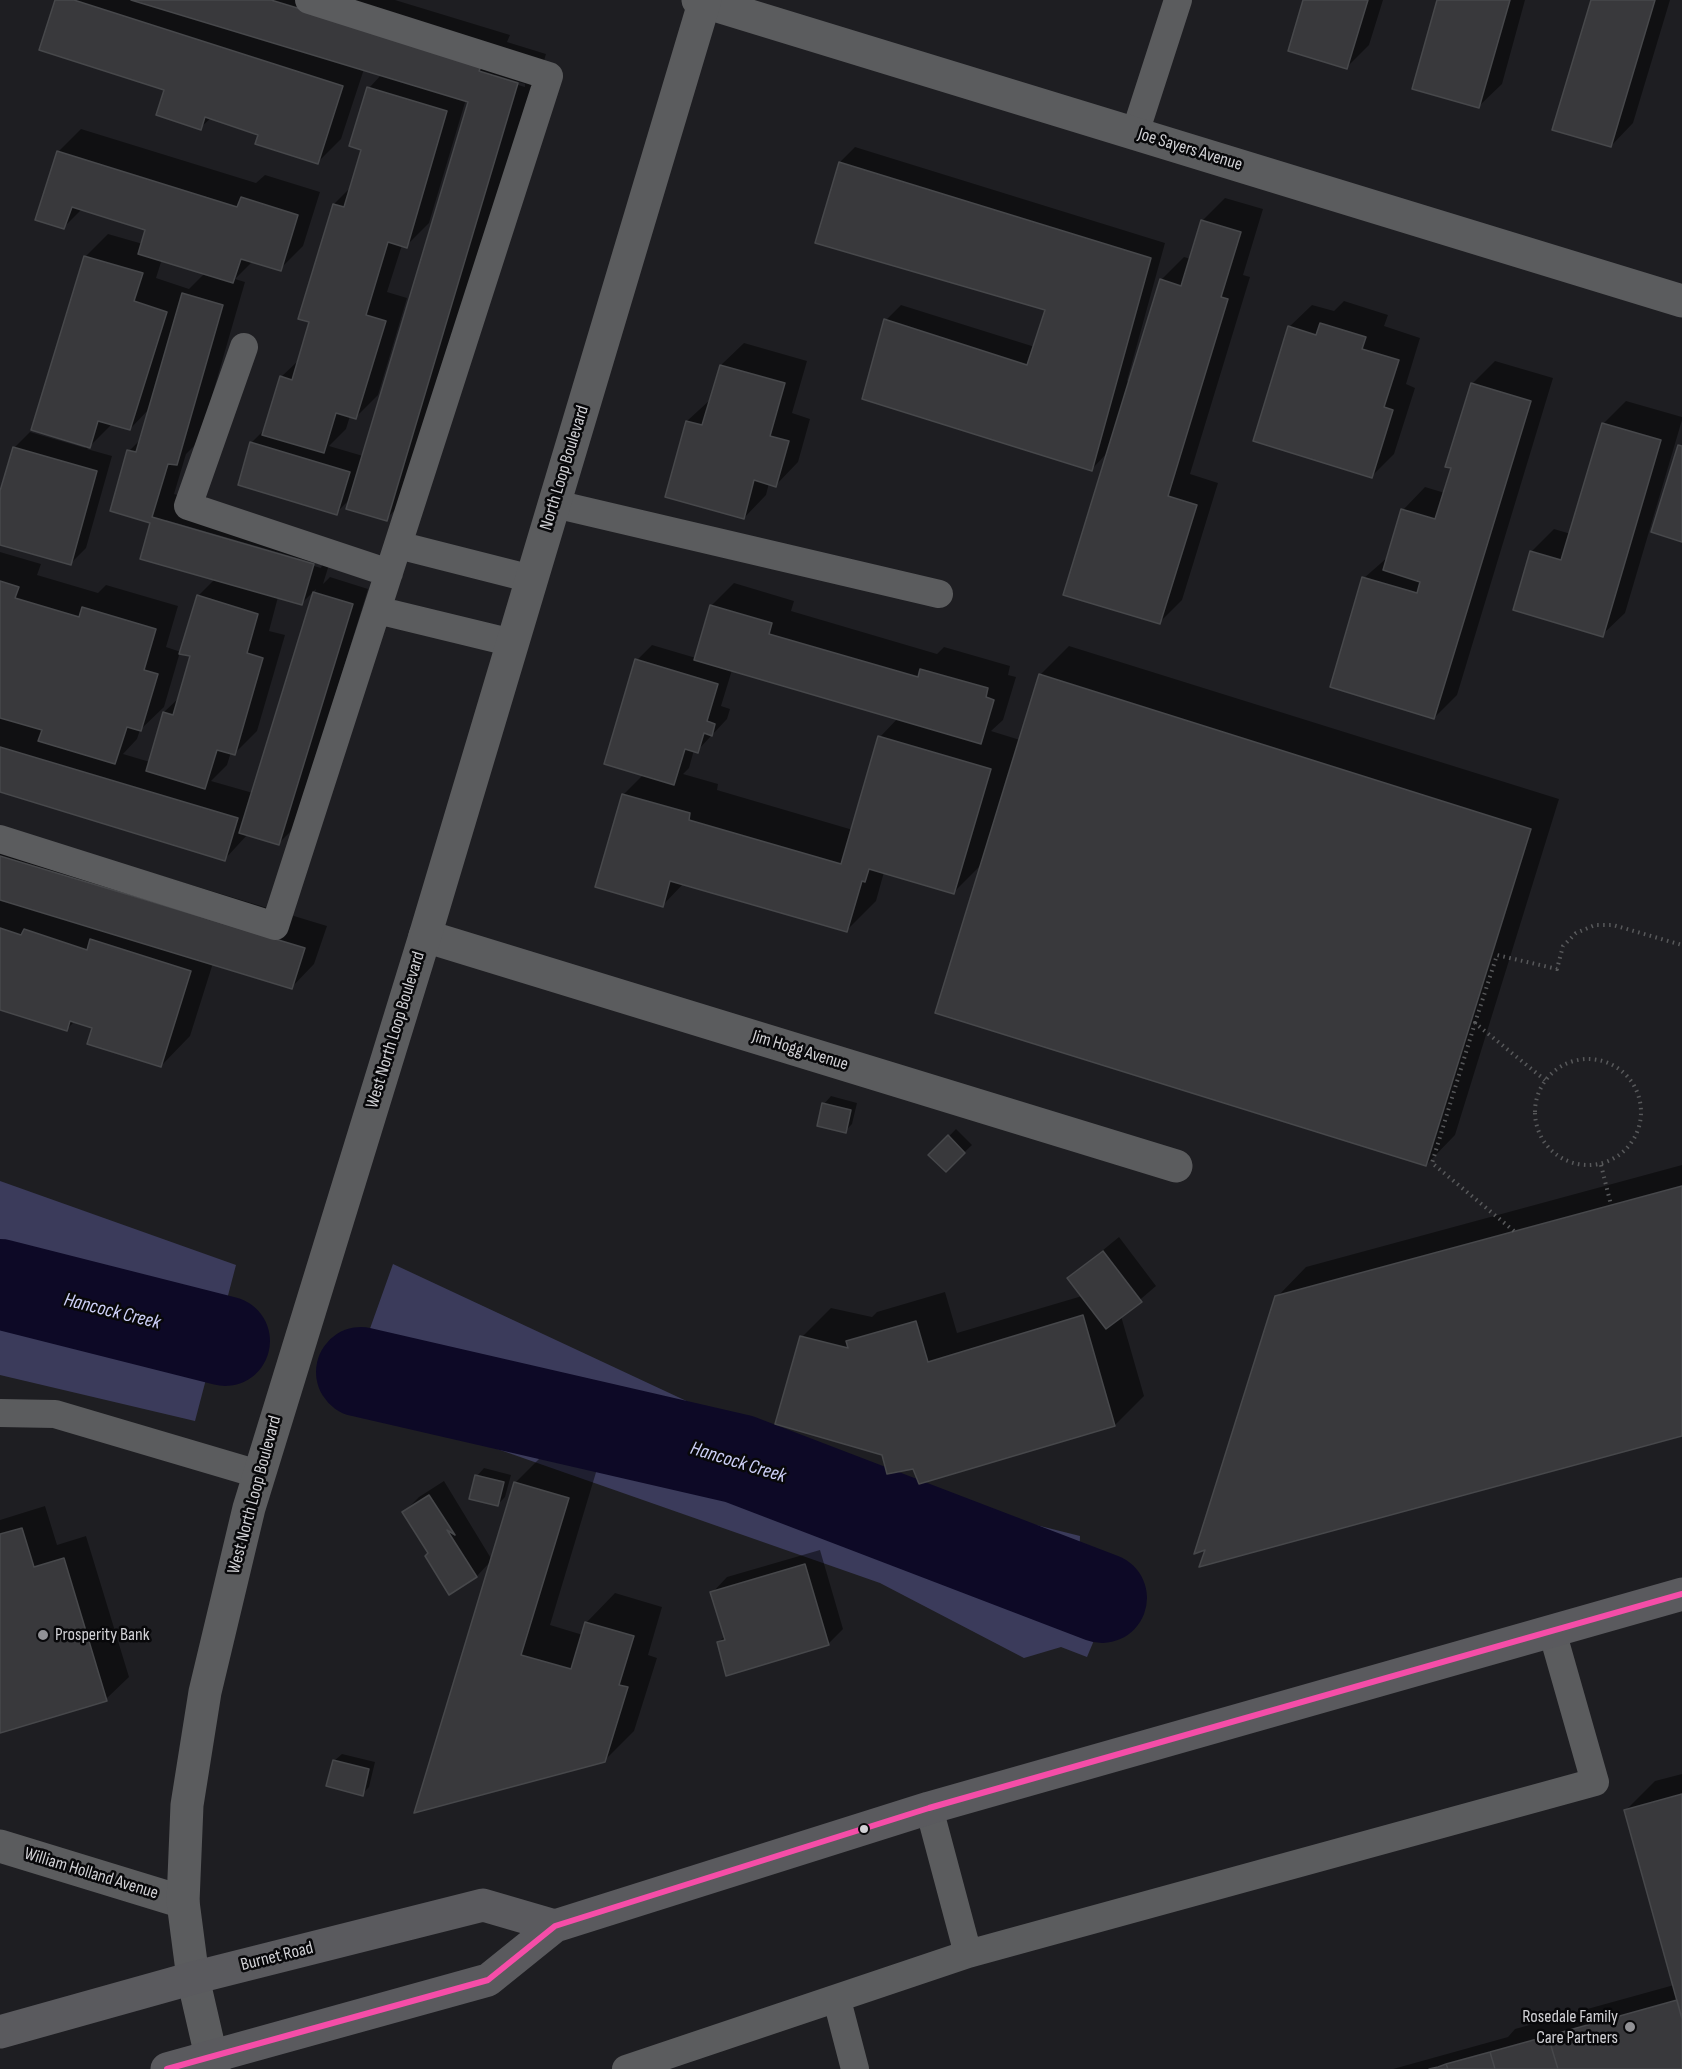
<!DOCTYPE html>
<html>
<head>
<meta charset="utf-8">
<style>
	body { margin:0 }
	canvas { display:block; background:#1e1e22 }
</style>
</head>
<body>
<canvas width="1682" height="2069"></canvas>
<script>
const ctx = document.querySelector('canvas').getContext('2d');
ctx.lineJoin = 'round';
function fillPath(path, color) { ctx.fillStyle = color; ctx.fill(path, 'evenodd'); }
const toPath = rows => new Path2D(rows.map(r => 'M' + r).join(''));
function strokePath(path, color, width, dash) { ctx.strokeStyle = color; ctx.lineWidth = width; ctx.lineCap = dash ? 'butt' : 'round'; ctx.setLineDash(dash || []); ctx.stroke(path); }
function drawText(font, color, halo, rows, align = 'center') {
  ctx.font = font + ' "Sofia Sans Condensed",sans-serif'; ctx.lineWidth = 5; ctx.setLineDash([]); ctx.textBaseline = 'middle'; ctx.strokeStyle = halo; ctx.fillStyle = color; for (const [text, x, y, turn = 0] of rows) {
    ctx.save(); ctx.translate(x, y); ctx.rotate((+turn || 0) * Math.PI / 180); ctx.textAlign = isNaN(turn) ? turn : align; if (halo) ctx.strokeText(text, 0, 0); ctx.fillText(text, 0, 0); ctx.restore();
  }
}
const forest = toPath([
	[0,1181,236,1265,195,1421,0,1375],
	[393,1264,755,1433,916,1495,1080,1536,1079,1561,1118,1583,1087,1657,1061,1647,1024,1658,880,1583,346,1396]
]);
const shadow = toPath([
	[57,0,395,0,510,35,507,42,546,54,415,490,386,519,350,499,336,513,251,443,265,429,281,377,300,359,311,321,334,204,352,186,363,149,369,88,382,74,364,69,341,139,318,162,260,134,211,118,200,128,166,89],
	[495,75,525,84,525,87,495,78],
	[466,99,470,101,363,456,329,446,346,429,350,416,355,418,378,395,407,298,387,292,402,245,406,246,429,223],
	[1305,0,1383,0,1369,45,1347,67],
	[1438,0,1525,0,1502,84,1479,106],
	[1593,0,1670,0,1633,123,1611,146],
	[81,129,256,183,265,175,320,192,303,246,280,269,253,261,235,279,245,282,199,441,186,454,174,494,336,542,323,584,330,577,368,589,294,828,279,843,248,834,225,859,0,791,0,552,41,564,37,575,98,593,106,585,178,606,166,647,181,652,198,596,215,579,152,522,129,451,143,437,151,407,130,429,113,423,87,449,112,456,86,548,71,563,0,543,0,489,14,448,30,432,85,448,86,446,32,429,86,256,108,234,143,244,147,229,82,209,64,227,58,152],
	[162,259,205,273,189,289,156,278],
	[166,520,322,565,321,568,166,523],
	[316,589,253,793,211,781,227,765,231,752,234,754,257,731,285,635,269,631,278,597,301,604],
	[180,652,192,655,180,697,164,712,150,762,123,754,137,739,140,730,164,707],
	[855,147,1165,243,1127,381,1130,382,1161,280,1184,257,1191,259,1203,220,1225,198,1263,209,1243,275,1250,277,1190,474,1218,483,1182,600,1159,623,1108,452,1092,469,886,320,901,305,1035,347,1047,309,840,162],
	[1344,301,1388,315,1384,326,1420,338,1406,384,1415,388,1394,454,1371,477,1289,327,1312,305,1334,311],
	[744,343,807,361,792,413,810,419,798,462,776,485,769,483,766,495,744,518,687,421,711,399,721,365],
	[1495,361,1553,378,1457,695,1434,718,1364,578,1389,556,1403,510,1425,487,1445,493,1452,467,1447,466,1473,383],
	[1626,401,1682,417,1682,420,1625,613,1602,635,1531,552,1554,529,1571,534,1604,423],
	[734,583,794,601,791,611,937,654,944,647,1010,666,1008,675,1016,677,1003,720,991,731,1020,740,1040,675,1069,646,1559,799,1455,1135,1426,1165,982,864,954,892,884,872,876,901,847,930,684,883,663,905,623,795,644,774,637,660,652,645,696,658,711,606],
	[732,670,898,718,880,737,853,830,717,790,718,784,683,774,689,768,694,750,697,751,727,719,730,709,721,706],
	[0,827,327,926,314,964,292,987,213,963,190,1036,161,1066,94,1027,75,1021,67,1029,0,1008],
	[831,1096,857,1103,852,1124,845,1131,824,1104],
	[956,1129,972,1145,946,1170,931,1155],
	[1682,1165,1682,1435,1277,1297,1306,1267],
	[1119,1237,1156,1286,1121,1316,1144,1396,1115,1425,914,1467,883,1454,802,1337,831,1308,872,1317,877,1312,945,1292,957,1333,1082,1296,1069,1278],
	[545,1453,597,1469,550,1625,583,1635,586,1623,615,1593,662,1607,648,1655,657,1658,634,1731,604,1761,416,1811,492,1560,477,1576,449,1593,430,1553,404,1512,419,1497,444,1481,492,1560,515,1483],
	[484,1468,511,1475,505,1497,498,1504,477,1476],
	[45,1506,57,1545,86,1536,129,1677,106,1699,0,1731,0,1520],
	[820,1550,843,1629,828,1644,718,1643,725,1636,712,1593,727,1577],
	[342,1754,375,1762,369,1787,362,1794,334,1761],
	[1682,1774,1682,2069,1393,2069,1508,2037,1515,2029,1674,1985,1625,1811,1655,1781]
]);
const river = toPath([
	[0,1284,225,1341],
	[361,1372,739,1459,1102,1598]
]);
const building = toPath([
	[55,0,74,0,343,86,318,164,255,144,258,135,205,117,201,130,156,115,164,90,39,50,55,0],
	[131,0,271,0,482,64,479,71,518,83,387,521,346,509,468,102,131,0],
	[1303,0,1368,0,1347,69,1288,51,1303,0],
	[1437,0,1510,0,1479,108,1412,89,1437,0],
	[1591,0,1655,0,1611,147,1552,130,1591,0],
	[367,87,447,111,407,248,388,242,366,315,386,321,356,419,336,413,324,453,262,435,280,376,292,380,309,322,298,319,333,204,344,207,361,150,349,146,367,87],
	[57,151,237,207,241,197,298,215,281,271,241,259,233,283,138,254,145,230,72,207,64,229,35,220,57,151],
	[839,162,1151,258,1092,471,862,399,884,319,1027,365,1045,310,815,243,839,162],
	[1201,220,1241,232,1221,297,1228,299,1168,496,1197,505,1160,624,1063,595,1160,279,1181,286,1201,220],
	[84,256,143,273,134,301,167,312,130,430,98,421,90,448,31,430,84,256],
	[182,293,223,305,177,465,168,464,152,517,314,564,302,605,140,559,150,523,110,511,127,450,136,452,182,293],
	[1320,323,1366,337,1362,349,1399,360,1384,407,1393,410,1372,478,1253,441,1288,326,1316,335,1320,323],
	[720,365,785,383,770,436,789,441,776,487,754,480,744,519,665,497,686,421,702,425,720,365],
	[1471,383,1531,401,1434,719,1330,687,1362,577,1417,593,1420,582,1383,570,1401,509,1435,519,1451,468,1445,467,1471,383],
	[1602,423,1661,440,1603,637,1513,610,1530,551,1561,560,1602,423],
	[250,442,350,472,337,515,238,485,250,442],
	[1678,445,1682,446,1682,542,1651,532,1678,445],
	[13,447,97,471,71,565,0,545,0,491,13,447],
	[0,581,19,587,15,598,79,617,82,607,156,629,144,670,158,674,141,731,127,727,115,764,38,741,42,730,0,718,0,581],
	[313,592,353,604,279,845,239,833,313,592],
	[197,595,258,614,247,653,263,658,235,755,217,750,205,789,146,771,163,712,173,715,190,656,179,654,197,595],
	[710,605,772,623,769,634,918,677,920,669,988,688,986,697,994,700,981,744,694,660,710,605],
	[635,659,718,684,707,721,715,724,712,736,704,733,698,753,685,749,674,785,604,764,635,659],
	[1039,674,1531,829,1426,1166,935,1013,1039,674],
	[878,736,991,769,954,894,869,869,865,882,862,881,847,932,670,881,663,907,595,887,622,794,690,813,689,820,841,864,878,736],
	[0,747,238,818,225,861,0,792,0,747],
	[0,856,305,948,292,989,0,900,0,856],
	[0,928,21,935,24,929,87,950,90,939,191,971,161,1067,87,1044,92,1028,70,1021,67,1031,0,1010,0,928],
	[822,1103,851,1110,846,1133,817,1126,822,1103],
	[948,1135,965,1153,946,1172,928,1155,948,1135],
	[1682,1186,1682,1436,1199,1567,1205,1550,1194,1554,1275,1296,1682,1186],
	[1103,1251,1142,1302,1106,1329,1067,1278,1103,1251],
	[1083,1315,1115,1426,919,1484,913,1469,887,1474,882,1455,775,1424,800,1336,848,1348,846,1341,916,1321,928,1362,1083,1315],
	[475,1475,504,1482,498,1506,469,1499,475,1475],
	[514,1482,569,1498,521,1655,571,1669,585,1622,634,1636,619,1685,628,1687,605,1762,414,1813,514,1482],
	[429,1495,455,1535,447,1530,477,1577,449,1595,425,1556,428,1553,402,1512,429,1495],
	[22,1528,34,1567,64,1558,107,1701,0,1733,0,1534,22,1528],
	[805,1564,829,1645,726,1676,717,1642,725,1640,710,1592,805,1564],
	[333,1760,369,1769,363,1796,326,1786,333,1760],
	[1682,1794,1682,2019,1624,1810,1682,1794],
	[1677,2000,1682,2019,1682,2069,1558,2069,1548,2036,1677,2000],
	[1548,2036,1558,2069,1495,2069,1490,2052,1548,2036],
	[1490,2052,1495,2069,1448,2069,1446,2064,1490,2052],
	[1446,2064,1448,2069,1429,2069,1438,2067,1446,2064]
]);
const path = toPath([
	[1475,1023,1497,955,1557,969,1563,946,1576,933,1595,925,1613,925,1682,945],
	'1535 1112a53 53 0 1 1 106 0a53 53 0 1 1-106 0Z',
	[1601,1165,1611,1205],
	[1514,1231,1432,1163,1475,1023,1545,1080]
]);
const service = toPath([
	[1135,133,1178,0],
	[244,347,188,506,389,573],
	[555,504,939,594],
	[398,545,532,579],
	[377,610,513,643],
	[0,839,275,926,549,76,309,0],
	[0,1413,55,1414,258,1474],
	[929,1808,968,1954],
	[837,2000,855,2069],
	[626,2069,968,1954,1595,1782,1552,1631]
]);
const minor = toPath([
	[698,0,1682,301],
	[425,936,1176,1166],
	[0,1846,183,1902]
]);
const tertiary = toPath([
	[214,2069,193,1978,183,1902,187,1805,205,1692,249,1508,425,936,705,0]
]);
const secondary = toPath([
	[0,2032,193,1978,483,1905,555,1926],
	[167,2069,488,1980,555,1926,929,1808,1682,1594]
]);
const bus1 = toPath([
	[167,2069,488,1980,555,1926,929,1808,1682,1594]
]);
const markers = [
	[43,1635,6,"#929296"],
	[864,1829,5,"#d1d1d5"],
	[1630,2027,6,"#929296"]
];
const streetNames = [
	["Joe Sayers Avenue",1190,150,17],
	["North Loop Boulevard",565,468,-73],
	["West North Loop Boulevard",396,1030,-73],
	["Jim Hogg Avenue",800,1051,17],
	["West North Loop Boulevard",255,1495,-75],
	["William Holland Avenue",91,1874,17],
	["Burnet Road",277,1957,-14]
];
const poiNames = [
	["Prosperity Bank",55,1635],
	["Rosedale Family",1618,2017,"right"],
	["Care Partners",1618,2038,"right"]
];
const waterNames = [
	["Hancock Creek",112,1312,14],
	["Hancock Creek",738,1463,17]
];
fillPath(forest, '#3b3b5b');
fillPath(shadow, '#0007');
strokePath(river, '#0d0926', 90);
fillPath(building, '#39393c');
strokePath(building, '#47484b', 1.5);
strokePath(path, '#58595b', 4, [1.5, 4.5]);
strokePath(service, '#5b5c5e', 28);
strokePath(minor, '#5b5c5e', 33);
strokePath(tertiary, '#5b5c5e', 33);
strokePath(secondary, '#5a5a5e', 33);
strokePath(bus1, '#f54da8', 6);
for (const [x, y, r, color] of markers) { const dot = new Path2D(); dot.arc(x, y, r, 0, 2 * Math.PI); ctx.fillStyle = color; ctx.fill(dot); strokePath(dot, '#08080a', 2); }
drawText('18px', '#d1d1d5', '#08080a', streetNames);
drawText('18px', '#d1d1d5', '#08080a', poiNames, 'left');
drawText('italic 20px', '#cdd0f7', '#08080a', waterNames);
</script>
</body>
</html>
